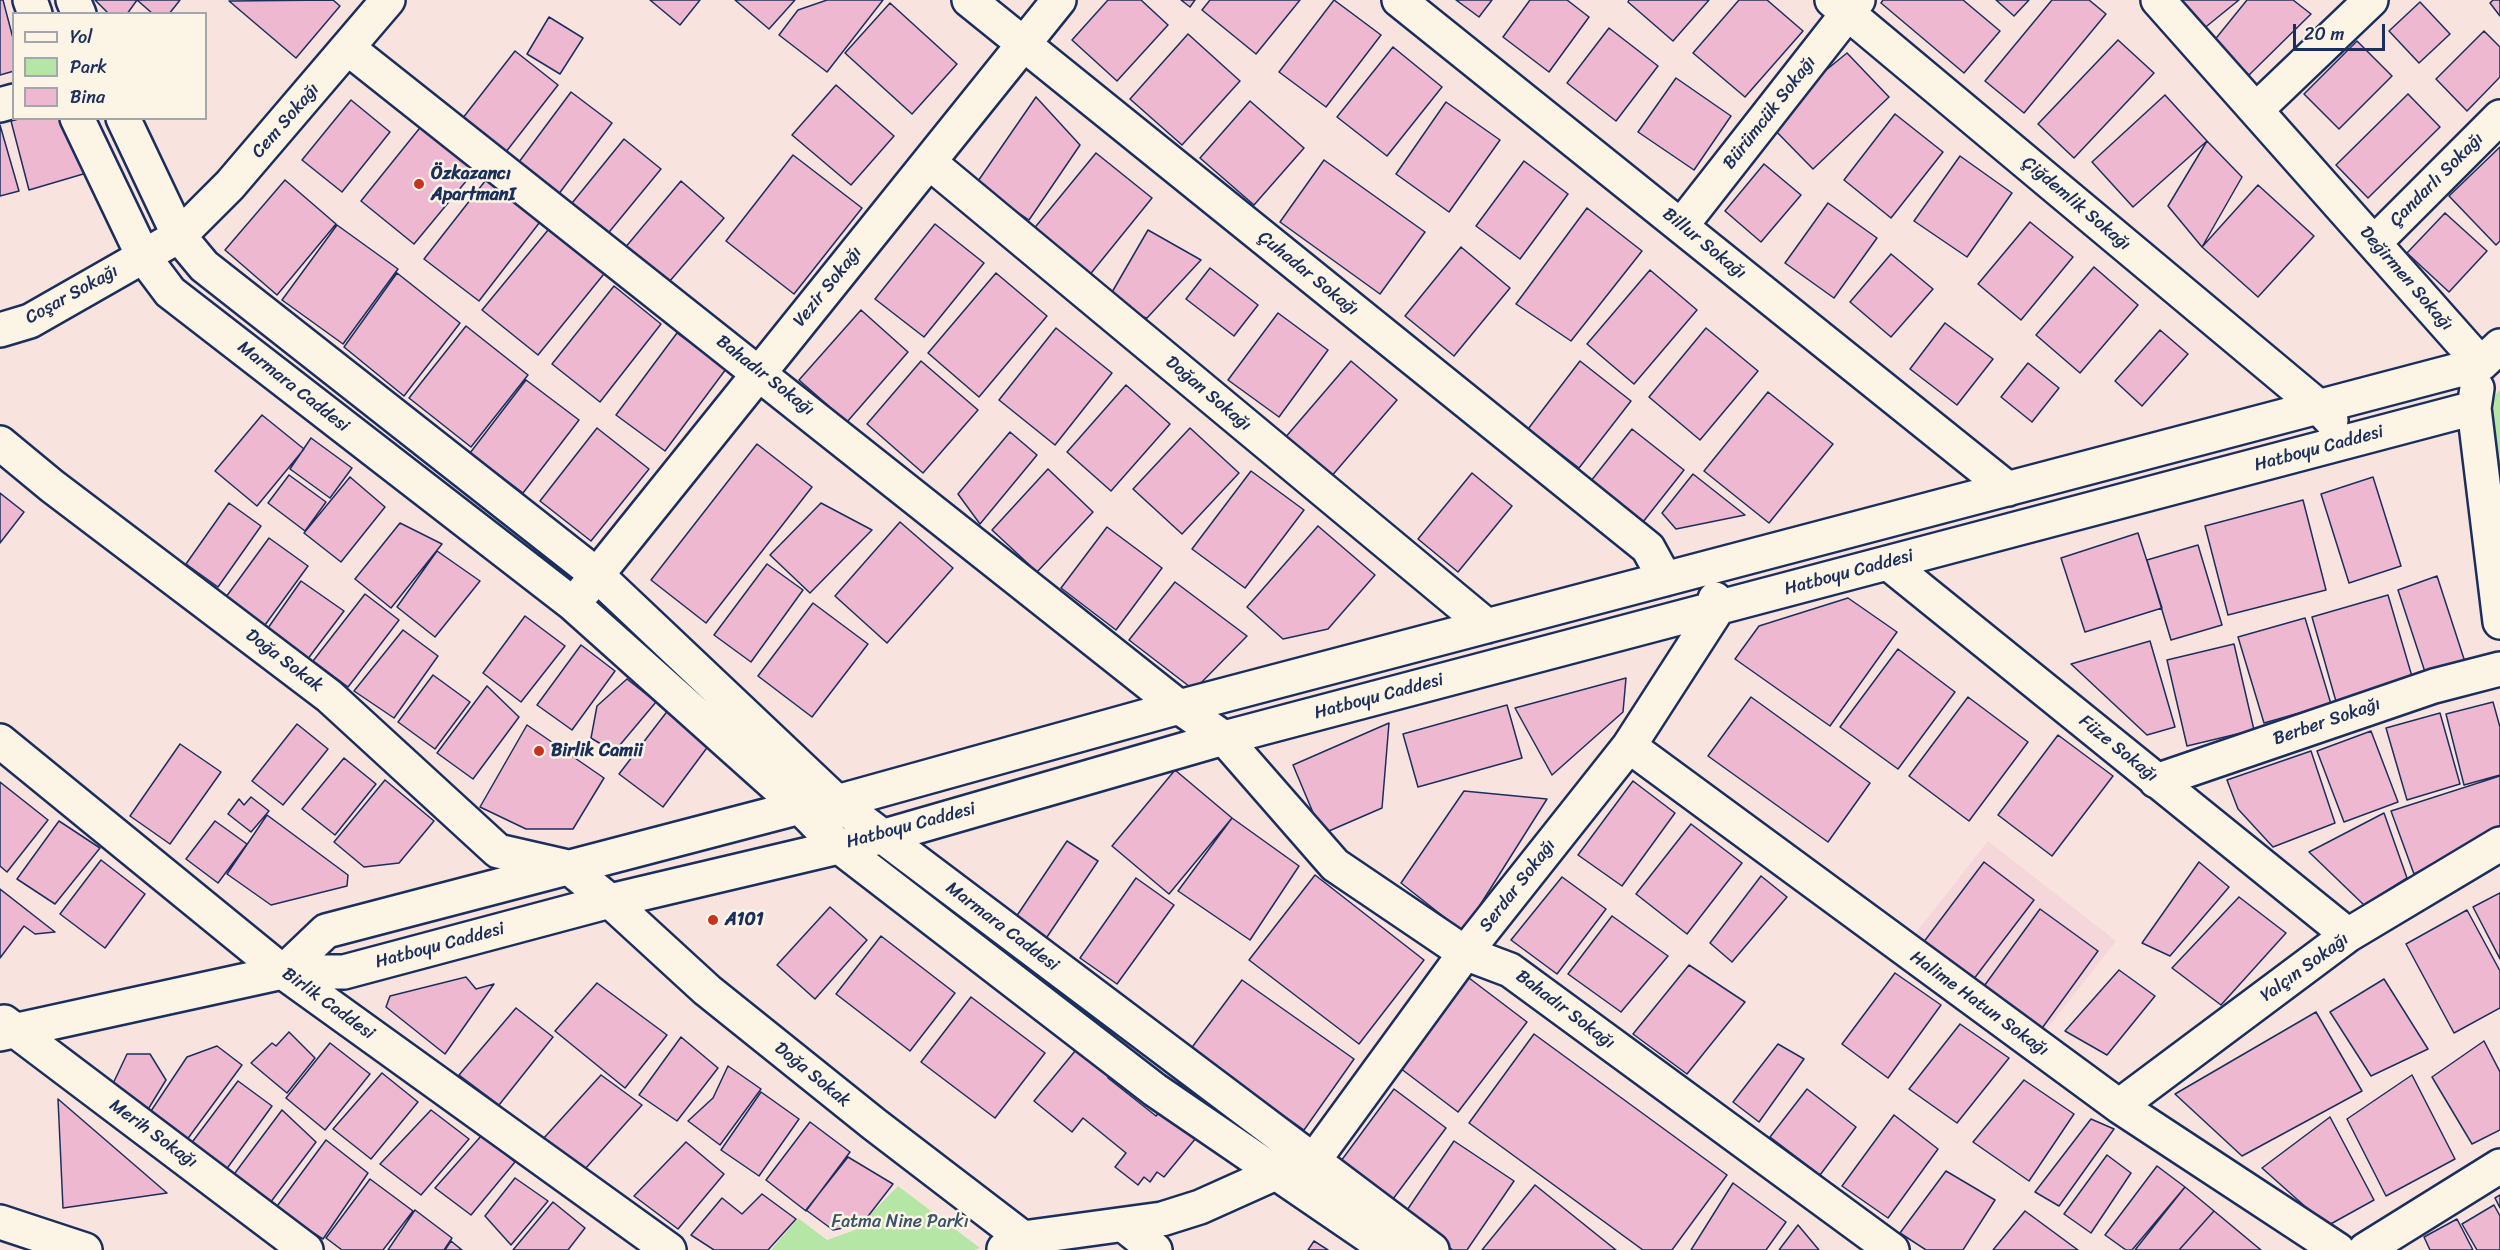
<!DOCTYPE html>
<html>
<head>
<meta charset="utf-8">
<style>
	body { margin:0 }
	#map { position:relative; width:2500px; height:1250px; overflow:hidden; background:#f8e3df; font-family:Sriracha,sans-serif }
	canvas { display:block }
	.legend { position:absolute; left:12px; top:12px; width:195px; height:108px; box-sizing:border-box; background:#fcf5e5; border:2px solid #a2a6af; margin:0; padding:8px 10px; list-style:none; font-size:18px; color:#1b2f5e }
	.legend li { display:flex; align-items:center; gap:12px; height:30px }
	.legend b { width:30px; border:2px solid #a2a6af }
	.scale { position:absolute; left:2293px; top:24px; width:92px; height:27px; box-sizing:border-box; border:3px solid #1b2f5e; border-top:0; padding-left:8px; font-size:18px; line-height:21px; white-space:nowrap; color:#1b2f5e; -webkit-text-stroke:4px #fcf5e5; paint-order:stroke }
</style>
</head>
<body>
<div id="map">
<canvas width="2500" height="1250"></canvas>
<ul class="legend">
<li><b style="height:8px;background:#fcf5e5"></b>Yol</li>
<li><b style="height:16px;background:#b5e6a6"></b>Park</li>
<li><b style="height:16px;background:#eeb8d1"></b>Bina</li>
</ul>
<div class="scale">20 m</div>
</div>
<script>
const ctx = document.querySelector('canvas').getContext('2d');
ctx.lineJoin = 'round';
function fillPath(path, color) { ctx.fillStyle = color; ctx.fill(path, 'evenodd'); }
const toPath = rows => new Path2D(rows.map(r => 'M' + r).join(''));
function strokePath(path, color, width, dash) { ctx.strokeStyle = color; ctx.lineWidth = width; ctx.lineCap = dash ? 'butt' : 'round'; ctx.setLineDash(dash || []); ctx.stroke(path); }
function drawText(font, color, halo, rows, align = 'center') {
  ctx.font = font + ' Sriracha,sans-serif'; ctx.lineWidth = 5; ctx.setLineDash([]); ctx.textBaseline = 'middle'; ctx.strokeStyle = halo; ctx.fillStyle = color; for (const [text, x, y, turn = 0] of rows) {
    ctx.save(); ctx.translate(x, y); ctx.rotate((+turn || 0) * Math.PI / 180); ctx.textAlign = isNaN(turn) ? turn : align; if (halo) ctx.strokeText(text, 0, 0); ctx.fillText(text, 0, 0); ctx.restore();
  }
}
const built = toPath([
	[1988,841,2116,941,2039,1039,1911,939]
]);
const green = toPath([
	[2500,390,2500,478,2496,481,2480,410],
	[898,1186,980,1248,974,1250,771,1250,798,1218,827,1240,855,1230]
]);
const building = toPath([
	[0,0,3,0,14,42,14,71,0,75,0,0],
	[95,0,180,0,169,14,153,14,137,0,127,14,109,14,95,0],
	[333,0,340,6,296,58,229,1,333,0],
	[650,0,700,0,680,25,650,0],
	[735,0,795,0,769,29,735,0],
	[827,0,883,0,827,72,779,35,798,10,827,0],
	[1108,0,1141,0,1168,25,1117,81,1072,40,1108,0],
	[1181,0,1195,0,1190,7,1181,0],
	[1210,0,1300,0,1256,54,1202,10,1210,0],
	[1334,0,1381,35,1326,107,1279,72,1334,0],
	[1456,0,1492,0,1479,17,1456,0],
	[1530,0,1567,0,1589,17,1549,72,1503,37,1530,0],
	[1629,0,1709,0,1673,41,1628,2,1629,0],
	[1739,0,1767,0,1803,31,1745,97,1693,53,1739,0],
	[1883,0,1963,0,2000,31,1964,73,1881,3,1883,0],
	[1996,0,2029,0,2014,16,1996,0],
	[2052,0,2089,0,2106,14,2024,113,1985,81,2052,0],
	[2177,0,2239,0,2202,30,2177,0],
	[2247,0,2293,0,2311,14,2249,75,2213,42,2247,0],
	[2493,0,2500,0,2500,16,2490,3,2493,0],
	[2420,2,2450,34,2419,63,2389,31,2420,2],
	[890,3,957,64,912,114,845,53,890,3],
	[549,17,583,38,560,74,527,54,549,17],
	[1609,28,1658,66,1616,121,1567,83,1609,28],
	[2484,31,2500,47,2500,77,2467,111,2436,79,2484,31],
	[1188,34,1240,81,1182,145,1130,99,1188,34],
	[2118,40,2154,73,2074,158,2038,124,2118,40],
	[2357,41,2392,76,2339,129,2304,94,2357,41],
	[1393,47,1442,87,1387,156,1337,117,1393,47],
	[515,51,558,85,502,157,459,123,515,51],
	[1847,53,1889,97,1813,169,1765,120,1847,53],
	[1676,78,1731,116,1694,170,1638,132,1676,78],
	[836,85,894,136,851,185,792,135,836,85],
	[571,92,612,123,555,199,516,166,571,92],
	[2408,94,2440,127,2368,198,2336,165,2408,94],
	[2165,95,2207,141,2133,207,2092,162,2165,95],
	[1036,97,1080,145,1029,220,976,184,1036,97],
	[351,100,390,132,342,192,302,160,351,100],
	[1250,101,1304,148,1254,205,1200,158,1250,101],
	[1446,102,1500,140,1449,212,1396,174,1446,102],
	[1895,114,1943,152,1891,218,1844,180,1895,114],
	[22,118,69,118,90,172,29,190,11,121,22,118],
	[423,124,477,168,414,244,361,201,423,124],
	[0,125,19,191,0,196,0,125],
	[624,139,661,169,605,237,568,208,624,139],
	[2207,141,2242,177,2202,247,2168,206,2207,141],
	[2500,147,2500,241,2496,245,2449,196,2500,147],
	[1096,153,1152,198,1088,277,1032,231,1096,153],
	[793,155,862,208,794,294,726,241,793,155],
	[1960,156,2012,193,1967,257,1914,221,1960,156],
	[1324,160,1425,232,1380,294,1280,222,1324,160],
	[1524,161,1568,194,1520,259,1476,226,1524,161],
	[1764,164,1801,195,1761,242,1725,211,1764,164],
	[489,176,543,218,479,301,424,259,489,176],
	[285,180,336,224,277,295,225,250,285,180],
	[681,181,724,218,663,289,619,255,681,181],
	[2258,185,2314,236,2258,297,2202,247,2258,185],
	[1828,203,1877,238,1834,298,1785,263,1828,203],
	[1587,208,1642,251,1571,341,1516,304,1587,208],
	[2445,213,2487,251,2449,292,2407,253,2445,213],
	[2030,222,2073,257,2021,320,1978,284,2030,222],
	[553,224,608,269,538,355,482,310,553,224],
	[935,224,984,263,924,337,875,299,935,224],
	[337,225,398,269,343,344,282,300,337,225],
	[1148,230,1201,260,1147,318,1104,306,1148,230],
	[1461,247,1510,288,1454,356,1405,316,1461,247],
	[1891,254,1933,289,1891,337,1850,302,1891,254],
	[2094,267,2138,305,2080,373,2036,335,2094,267],
	[1210,268,1258,305,1234,336,1186,299,1210,268],
	[1650,270,1697,310,1634,384,1587,344,1650,270],
	[397,273,460,323,404,396,344,347,397,273],
	[996,273,1047,316,979,397,928,353,996,273],
	[614,286,661,324,600,402,552,364,614,286],
	[861,310,908,352,847,422,799,380,861,310],
	[1278,313,1328,350,1279,417,1228,380,1278,313],
	[1945,323,1993,359,1957,405,1910,369,1945,323],
	[466,326,528,375,471,447,409,398,466,326],
	[1056,328,1112,373,1055,445,999,400,1056,328],
	[1706,328,1758,371,1700,440,1649,397,1706,328],
	[2160,330,2188,354,2142,406,2115,381,2160,330],
	[677,333,726,369,665,451,616,415,677,333],
	[921,361,978,410,923,473,867,424,921,361],
	[1351,361,1397,400,1330,478,1284,439,1351,361],
	[1580,361,1631,401,1579,468,1528,429,1580,361],
	[2028,363,2059,388,2032,422,2001,397,2028,363],
	[526,380,579,420,523,493,470,453,526,380],
	[1126,385,1170,424,1111,491,1067,452,1126,385],
	[1768,392,1833,444,1769,523,1704,471,1768,392],
	[262,415,304,449,257,506,215,471,262,415],
	[597,428,649,469,591,541,540,501,597,428],
	[1190,428,1239,473,1182,534,1133,489,1190,428],
	[1632,429,1684,470,1639,527,1587,486,1632,429],
	[1010,432,1037,455,980,524,958,494,1010,432],
	[311,438,352,468,330,498,290,469,311,438],
	[757,444,812,487,706,623,651,580,757,444],
	[1048,469,1093,512,1037,572,992,530,1048,469],
	[1251,471,1304,510,1245,588,1192,549,1251,471],
	[1472,473,1512,506,1458,572,1418,539,1472,473],
	[1693,474,1745,515,1676,529,1662,513,1693,474],
	[289,475,326,502,305,531,268,503,289,475],
	[350,477,385,507,341,562,304,533,350,477],
	[2373,477,2401,566,2349,583,2321,494,2373,477],
	[0,493,24,512,0,543,0,493],
	[2303,500,2326,590,2228,615,2205,526,2303,500],
	[229,503,261,526,218,587,186,564,229,503],
	[821,503,872,530,810,593,770,555,821,503],
	[900,522,953,568,887,643,835,596,900,522],
	[400,523,442,544,391,608,355,579,400,523],
	[1318,526,1375,575,1328,629,1283,639,1247,607,1318,526],
	[1107,527,1162,568,1116,630,1061,588,1107,527],
	[2138,533,2162,608,2085,632,2061,558,2138,533],
	[269,538,308,566,265,625,226,597,269,538],
	[2198,545,2222,625,2171,640,2147,560,2198,545],
	[437,551,480,581,435,637,397,607,437,551],
	[767,564,803,590,751,662,714,635,767,564],
	[2437,576,2465,662,2426,675,2398,590,2437,576],
	[301,581,344,611,307,660,268,628,301,581],
	[1175,582,1247,636,1194,690,1129,640,1175,582],
	[365,594,399,620,348,687,313,661,365,594],
	[2388,595,2416,690,2339,712,2312,617,2388,595],
	[1848,598,1897,632,1830,726,1735,659,1759,626,1848,598],
	[813,603,868,644,812,717,758,676,813,603],
	[525,616,565,646,521,702,483,673,525,616],
	[2305,618,2331,704,2264,723,2238,637,2305,618],
	[403,630,438,656,394,718,354,691,403,630],
	[2150,641,2175,727,2147,735,2071,664,2150,641],
	[2234,644,2254,730,2187,746,2167,660,2234,644],
	[581,645,615,671,572,730,537,705,581,645],
	[1898,649,1955,692,1898,769,1840,727,1898,649],
	[433,675,470,702,435,749,398,722,433,675],
	[1626,678,1623,712,1552,775,1515,708,1626,678],
	[627,679,656,702,614,752,591,738,597,706,627,679],
	[487,686,519,717,473,779,437,753,487,686],
	[1751,697,1870,783,1828,842,1708,756,1751,697],
	[1968,697,2028,742,1969,821,1909,776,1968,697],
	[2493,702,2500,727,2500,775,2464,785,2446,714,2493,702],
	[1507,705,1522,758,1418,787,1403,734,1507,705],
	[669,709,712,741,663,807,619,774,669,709],
	[2440,713,2460,784,2407,800,2386,728,2440,713],
	[1389,723,1382,808,1322,834,1293,765,1389,723],
	[297,724,328,749,283,805,252,781,297,724],
	[527,725,604,778,573,829,526,829,480,807,527,725],
	[2371,731,2398,802,2344,822,2317,751,2371,731],
	[2058,735,2113,776,2052,856,1998,815,2058,735],
	[180,744,221,772,170,844,130,816,180,744],
	[2311,751,2335,823,2273,847,2238,809,2227,780,2311,751],
	[344,758,376,784,335,835,302,809,344,758],
	[1175,770,1232,818,1169,894,1112,846,1175,770],
	[2500,776,2500,829,2414,874,2391,811,2500,776],
	[385,780,434,821,399,863,364,867,334,842,385,780],
	[1633,781,1675,813,1622,886,1578,855,1633,781],
	[0,782,48,820,7,872,0,866,0,782],
	[1464,791,1547,799,1463,932,1401,883,1464,791],
	[251,797,269,811,251,832,228,814,239,799,244,805,251,797],
	[2384,813,2407,878,2364,905,2309,852,2384,813],
	[267,815,348,875,347,886,271,905,227,874,267,815],
	[1232,818,1299,866,1250,940,1178,891,1232,818],
	[59,821,100,848,55,904,17,879,59,821],
	[215,821,247,844,218,883,186,859,215,821],
	[1691,824,1742,863,1687,934,1636,894,1691,824],
	[1067,841,1098,861,1045,940,1014,920,1067,841],
	[101,860,145,894,105,948,60,914,101,860],
	[1984,862,2034,900,1973,980,1923,943,1984,862],
	[2199,862,2229,887,2170,956,2142,943,2199,862],
	[1315,875,1424,960,1359,1044,1249,960,1315,875],
	[1761,876,1787,897,1732,962,1710,943,1761,876],
	[1562,877,1606,909,1557,974,1511,940,1562,877],
	[1136,878,1174,905,1117,984,1080,958,1136,878],
	[0,889,55,932,35,934,24,926,0,958,0,889],
	[2500,893,2500,959,2473,907,2500,893],
	[2239,897,2286,933,2221,1005,2172,968,2239,897],
	[830,907,867,940,815,999,777,965,830,907],
	[2040,909,2098,951,2040,1031,1982,989,2040,909],
	[2467,910,2500,971,2500,1008,2454,1033,2406,944,2467,910],
	[1612,916,1668,956,1621,1012,1568,974,1612,916],
	[881,936,955,993,910,1051,836,994,881,936],
	[1689,965,1745,1002,1687,1074,1633,1034,1689,965],
	[2119,970,2155,996,2107,1055,2065,1031,2119,970],
	[1895,973,1941,1005,1888,1078,1842,1044,1895,973],
	[466,977,476,989,494,984,445,1054,386,1007,390,996,466,977],
	[1469,978,1527,1022,1458,1112,1400,1068,1469,978],
	[2384,979,2428,1049,2371,1076,2330,1012,2384,979],
	[1242,980,1354,1059,1304,1130,1190,1050,1242,980],
	[597,983,667,1035,625,1088,555,1031,597,983],
	[971,997,1045,1053,995,1118,921,1062,971,997],
	[516,1008,553,1037,499,1105,459,1075,516,1008],
	[2316,1012,2362,1091,2242,1156,2175,1094,2316,1012],
	[1960,1024,2009,1058,1957,1123,1909,1089,1960,1024],
	[289,1032,315,1058,287,1093,251,1063,272,1043,276,1046,289,1032],
	[1534,1034,1727,1175,1672,1250,1643,1250,1469,1123,1534,1034],
	[681,1037,718,1068,677,1121,639,1095,681,1037],
	[2484,1041,2500,1072,2500,1130,2472,1144,2432,1077,2484,1041],
	[330,1043,370,1074,325,1130,286,1098,330,1043],
	[1778,1044,1804,1059,1759,1122,1733,1102,1778,1044],
	[1080,1045,1113,1071,1108,1078,1156,1116,1161,1110,1196,1138,1164,1177,1157,1172,1150,1182,1144,1177,1138,1185,1115,1167,1126,1153,1083,1118,1072,1132,1034,1101,1080,1045],
	[217,1046,242,1065,186,1141,149,1114,187,1057,217,1046],
	[127,1054,150,1054,166,1080,147,1111,110,1090,127,1054],
	[728,1066,761,1089,720,1145,688,1121,713,1098,728,1066],
	[382,1073,418,1102,371,1159,333,1129,382,1073],
	[601,1075,642,1105,585,1169,543,1139,601,1075],
	[2412,1075,2455,1159,2386,1196,2347,1119,2412,1075],
	[2024,1080,2074,1114,2029,1181,1973,1142,2024,1080],
	[238,1081,272,1106,223,1174,190,1145,238,1081],
	[1394,1089,1446,1128,1393,1199,1341,1161,1394,1089],
	[1807,1089,1856,1127,1820,1175,1770,1137,1807,1089],
	[761,1092,799,1119,759,1176,721,1150,761,1092],
	[58,1099,167,1193,63,1208,58,1099],
	[282,1110,316,1142,270,1203,229,1181,282,1110],
	[431,1110,469,1139,421,1195,380,1164,431,1110],
	[1894,1115,1938,1149,1888,1218,1842,1186,1894,1115],
	[2330,1117,2374,1200,2327,1226,2262,1168,2330,1117],
	[2091,1119,2114,1129,2059,1206,2035,1192,2091,1119],
	[810,1122,850,1152,806,1211,766,1180,810,1122],
	[482,1135,515,1162,471,1215,435,1188,482,1135],
	[326,1140,368,1173,323,1239,275,1209,326,1140],
	[1454,1141,1514,1181,1467,1250,1453,1250,1403,1216,1454,1141],
	[686,1142,724,1174,678,1229,634,1196,686,1142],
	[2107,1155,2131,1173,2091,1233,2064,1214,2107,1155],
	[848,1157,893,1184,862,1224,833,1230,806,1210,848,1157],
	[2157,1166,2185,1187,2132,1250,2126,1250,2105,1235,2157,1166],
	[1946,1171,1995,1200,1963,1250,1926,1250,1900,1233,1946,1171],
	[515,1178,548,1201,511,1245,485,1216,515,1178],
	[370,1179,413,1211,383,1250,342,1250,326,1238,370,1179],
	[1733,1183,1786,1222,1766,1250,1691,1250,1733,1183],
	[1535,1185,1616,1250,1482,1250,1535,1185],
	[2185,1187,2214,1211,2179,1250,2135,1250,2185,1187],
	[762,1194,796,1219,768,1250,714,1250,691,1235,722,1198,742,1214,762,1194],
	[2500,1195,2500,1208,2495,1198,2500,1195],
	[553,1202,585,1228,568,1250,513,1250,553,1202],
	[2494,1205,2500,1216,2500,1250,2477,1250,2462,1224,2494,1205],
	[415,1210,452,1238,444,1250,388,1250,415,1210],
	[2025,1211,2078,1250,1993,1250,2025,1211],
	[2214,1211,2261,1250,2179,1250,2214,1211],
	[2457,1219,2473,1250,2430,1250,2424,1237,2457,1219],
	[1798,1225,1819,1250,1779,1250,1798,1225],
	[451,1241,462,1250,445,1250,451,1241],
	[1314,1241,1328,1250,1308,1250,1314,1241]
]);
const minor = toPath([
	[30,0,35,14],
	[73,0,79,14],
	[969,0,1648,548,1665,579],
	[1399,0,2008,489],
	[1832,0,2319,407,2331,420],
	[2158,0,2481,364],
	[349,49,1179,707,1224,738,1335,865,1465,953,1510,970,1892,1250],
	[0,105,14,101],
	[2256,110,2371,0],
	[77,118,143,256,170,292,573,604,800,807,837,845,1155,1090,1389,1250],
	[123,118,179,236,204,266,597,575,837,802,1432,1250],
	[929,162,1487,626],
	[1681,226,1858,0],
	[2374,243,2500,117],
	[0,330,30,321,179,236,230,185,388,0],
	[2477,388,2474,408,2500,622],
	[0,443,52,486,329,696,498,851,568,867,610,901,707,990,874,1124,1023,1238],
	[1888,563,2348,935],
	[584,591,1059,0],
	[0,741,283,972,669,1250],
	[1629,746,2119,1106,2338,1250],
	[2156,781,2434,686,2500,669],
	[283,972,326,931,800,807,837,802,1179,707,2481,364,2500,346],
	[4,1022,306,1250],
	[0,1034,283,972,344,972,610,901,881,837,1224,738,2474,408],
	[2119,1106,2348,935,2500,844],
	[1125,1226,1155,1250],
	[1004,1249,1023,1238,1162,1219,1200,1207,1278,1172,1314,1160,1465,953,1629,746,1718,608,1715,599],
	[2365,1250,2500,1166]
]);
const major = toPath([
	[0,1222,85,1250]
]);
const markers = [
	[419,184,6,"#c8321e"],
	[539,751,6,"#c8321e"],
	[713,920,6,"#c8321e"]
];
const streetNames = [
	["Bürümcük Sokağı",1770,113,-52],
	["Cem Sokağı",286,121,-49],
	["Çandarlı Sokağı",2437,180,-45],
	["Çiğdemlik Sokağı",2076,204,40],
	["Billur Sokağı",1704,244,39],
	["Çuhadar Sokağı",1308,274,39],
	["Değirmen Sokağı",2406,279,49],
	["Vezir Sokağı",828,287,-51],
	["Coşar Sokağı",72,295,-29],
	["Bahadır Sokağı",765,376,38],
	["Marmara Caddesi",293,387,38],
	["Doğan Sokağı",1208,394,40],
	["Hatboyu Caddesi",2319,449,-15],
	["Hatboyu Caddesi",1849,573,-15],
	["Doğa Sokak",284,661,37],
	["Hatboyu Caddesi",1379,697,-15],
	["Berber Sokağı",2327,722,-19],
	["Füze Sokağı",2118,749,39],
	["Hatboyu Caddesi",911,826,-15],
	["Serdar Sokağı",1518,886,-52],
	["Marmara Caddesi",1002,927,37],
	["Hatboyu Caddesi",440,946,-15],
	["Yalçın Sokağı",2305,968,-36],
	["Birlik Caddesi",328,1004,36],
	["Halime Hatun Sokağı",1979,1004,36],
	["Bahadır Sokağı",1565,1010,37],
	["Doğa Sokak",812,1075,39],
	["Merih Sokağı",153,1134,36]
];
const poiNames = [
	["Özkazancı",431,174],
	["ApartmanI",431,195],
	["Birlik Camii",551,751],
	["A101",725,920]
];
const parkNames = [
	["Fatma Nine Parkı",900,1222]
];
fillPath(built, '#f5d6db');
fillPath(green, '#b5e6a6');
fillPath(building, '#eeb8d1');
strokePath(building, '#1b2f5e', 1.5);
strokePath(minor, '#1b2f5e', 38);
strokePath(major, '#1b2f5e', 38);
strokePath(minor, '#fcf5e5', 33);
strokePath(major, '#fcf5e5', 33);
for (const [x, y, r, color] of markers) { const dot = new Path2D(); dot.arc(x, y, r, 0, 2 * Math.PI); ctx.fillStyle = color; ctx.fill(dot); strokePath(dot, '#fcf5e5', 2); }
drawText('18px', '#1b2f5e', '#fcf5e5', streetNames);
drawText('bold 18px', '#1b2f5e', '#fcf5e5', poiNames, 'left');
drawText('18px', '#3a546c', '#fcf5e5', parkNames);
</script>
</body>
</html>
